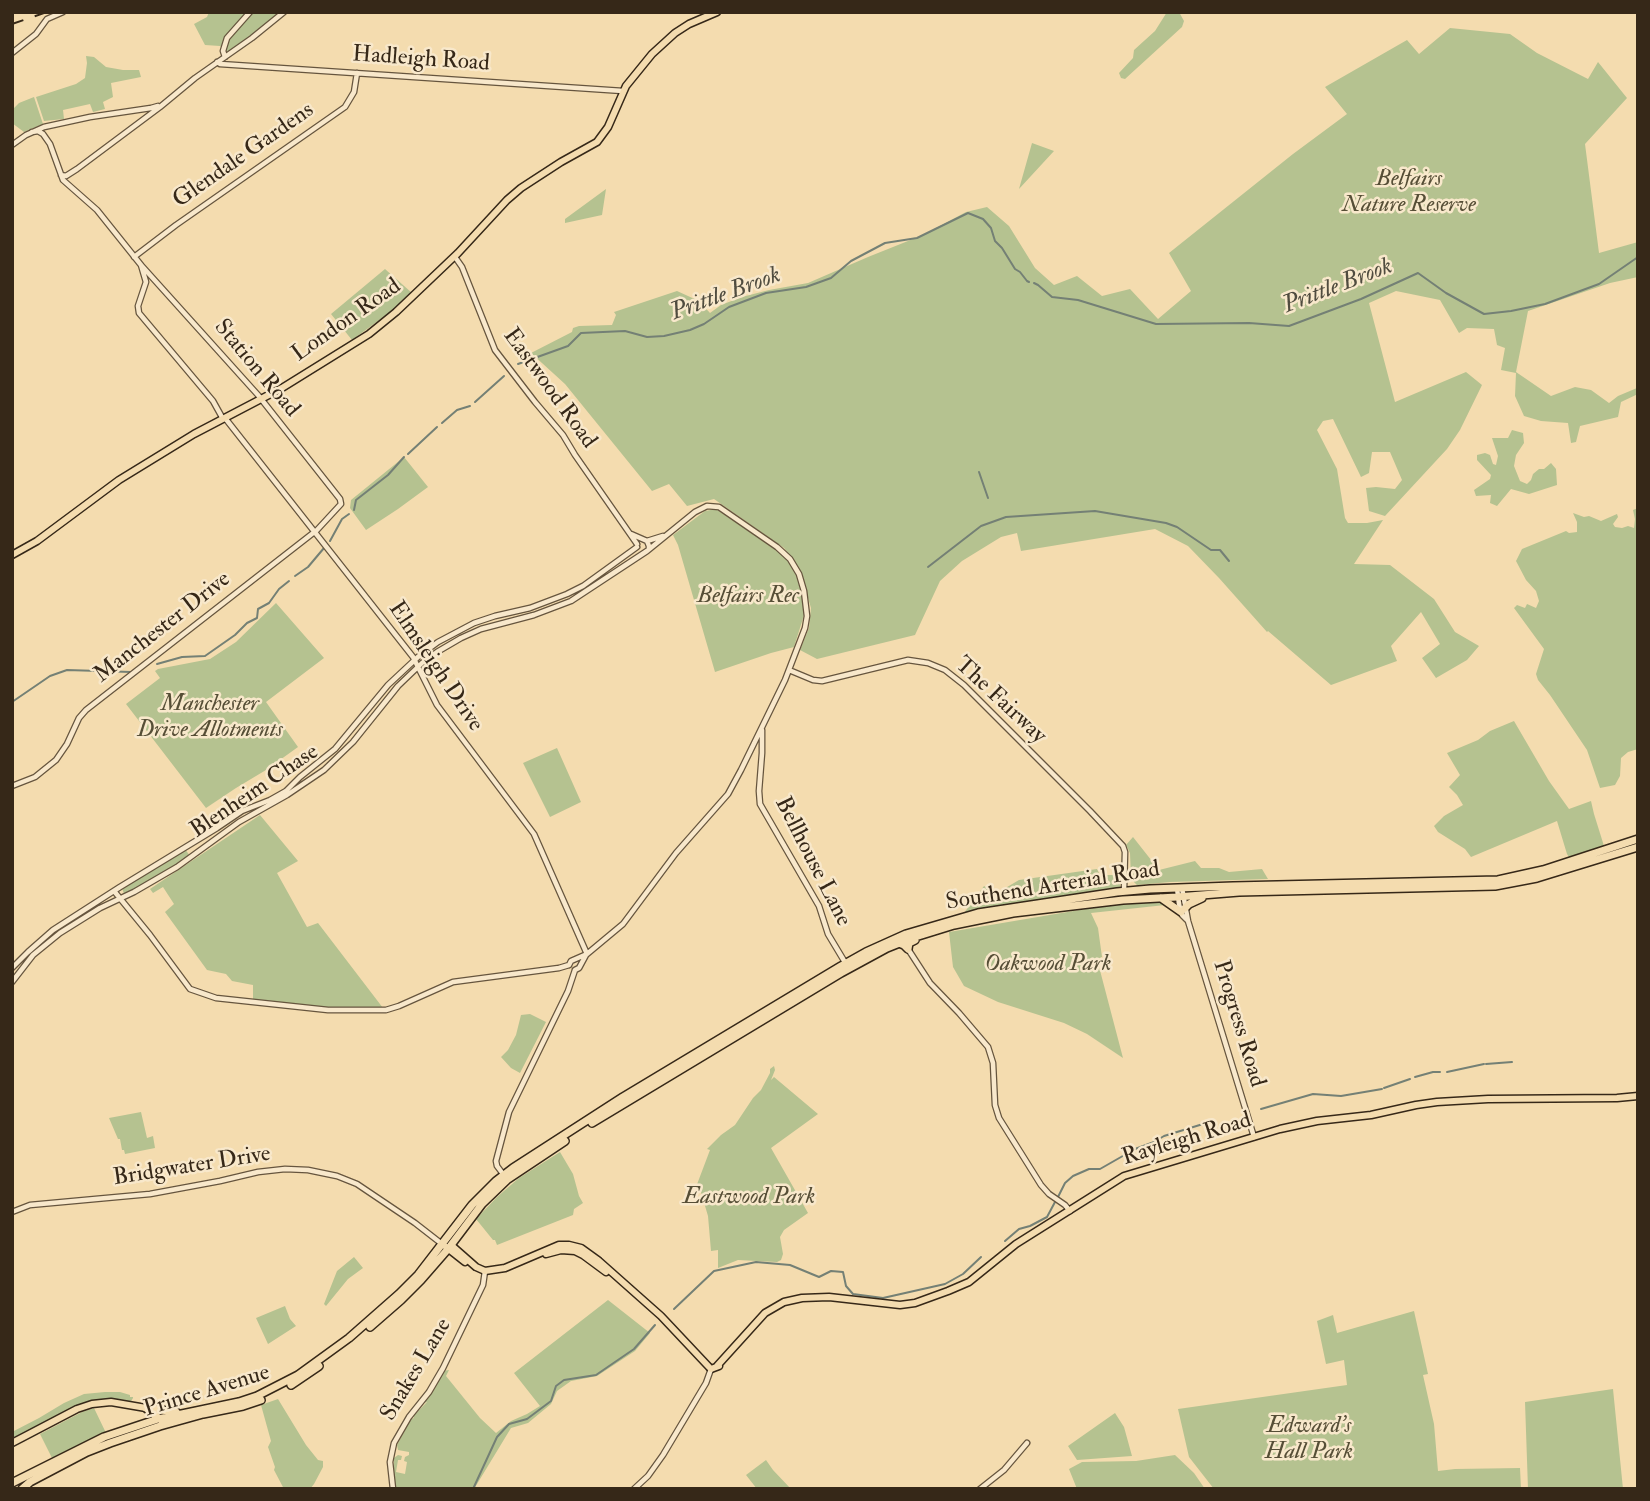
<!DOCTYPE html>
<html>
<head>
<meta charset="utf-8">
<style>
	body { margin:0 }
	#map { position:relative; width:1650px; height:1501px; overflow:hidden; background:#f4dcaf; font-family:"IM FELL Double Pica",serif }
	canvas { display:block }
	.frame { position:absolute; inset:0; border:14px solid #362818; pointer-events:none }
</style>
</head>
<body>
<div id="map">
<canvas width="1650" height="1501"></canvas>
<div class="frame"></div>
</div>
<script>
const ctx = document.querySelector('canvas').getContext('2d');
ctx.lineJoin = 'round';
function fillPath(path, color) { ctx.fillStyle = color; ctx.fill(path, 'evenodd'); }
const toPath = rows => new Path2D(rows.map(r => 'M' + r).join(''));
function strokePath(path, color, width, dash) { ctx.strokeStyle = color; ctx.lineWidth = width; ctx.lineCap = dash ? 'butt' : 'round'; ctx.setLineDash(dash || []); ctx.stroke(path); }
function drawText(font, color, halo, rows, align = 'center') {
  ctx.font = font + ' "IM FELL Double Pica",serif'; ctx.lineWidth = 5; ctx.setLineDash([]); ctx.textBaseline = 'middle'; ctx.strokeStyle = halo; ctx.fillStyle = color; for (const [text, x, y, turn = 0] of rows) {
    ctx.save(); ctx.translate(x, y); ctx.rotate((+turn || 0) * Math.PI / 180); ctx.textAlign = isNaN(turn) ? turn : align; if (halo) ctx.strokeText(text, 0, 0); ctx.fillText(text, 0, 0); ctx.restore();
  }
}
const green = toPath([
	[209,12,280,12,260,30,230,51,226,51,220,46,205,45,194,24,207,17],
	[1167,12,1179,12,1184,21,1182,27,1125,79,1121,78,1119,73,1133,58,1134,50,1155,31],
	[1450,28,1510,34,1537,53,1588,79,1598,62,1627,98,1585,144,1599,253,1638,242,1638,277,1610,283,1528,311,1516,372,1551,396,1575,387,1591,390,1609,403,1618,396,1637,388,1638,394,1621,402,1618,417,1580,426,1576,442,1571,443,1568,423,1541,421,1524,416,1515,396,1516,373,1501,370,1505,348,1497,345,1494,329,1467,328,1459,333,1440,300,1396,291,1369,303,1395,402,1466,372,1482,385,1460,430,1447,449,1385,516,1369,511,1366,488,1376,487,1395,489,1402,480,1390,452,1372,452,1369,473,1361,477,1333,419,1323,421,1317,430,1337,469,1345,518,1348,523,1367,523,1383,520,1354,564,1390,565,1434,599,1455,632,1479,646,1467,660,1436,678,1422,658,1440,644,1421,612,1391,646,1397,661,1331,685,1268,631,1267,632,1219,578,1188,546,1155,529,1021,551,1017,533,1001,537,962,561,940,581,915,635,817,659,800,650,809,628,811,608,799,568,784,548,714,499,687,506,669,484,652,491,565,384,531,353,572,332,573,328,579,326,612,325,616,315,614,312,677,291,699,301,710,313,721,305,742,297,769,290,808,283,868,257,923,235,966,212,987,207,1009,226,1035,268,1054,285,1077,276,1102,296,1130,289,1158,319,1191,291,1169,253,1293,154,1347,114,1325,87,1407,40,1419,54],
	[86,56,94,57,106,67,123,70,139,70,141,77,111,83,113,97,103,102,105,109,93,112,90,104,63,110,64,119,44,121,36,97,76,84,85,78,87,63],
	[34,97,43,124,24,132,12,123,12,110,19,103],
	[1032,143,1054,151,1019,189],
	[606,189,602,215,565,223,565,219],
	[385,269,412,293,393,310,352,340,331,314],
	[1512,430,1523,433,1524,443,1516,455,1514,466,1520,481,1527,484,1531,480,1533,474,1539,469,1544,469,1551,463,1556,469,1557,485,1529,494,1511,489,1497,506,1490,503,1491,495,1476,496,1474,490,1490,479,1491,475,1477,460,1477,455,1485,453,1490,455,1493,464,1496,465,1498,456,1492,438,1508,438],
	[404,457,428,487,398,509,366,530,350,508,351,500],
	[1638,508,1638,749,1628,752,1621,758,1620,776,1615,785,1600,788,1587,750,1550,695,1538,680,1536,674,1544,649,1514,608,1517,605,1525,608,1527,604,1536,608,1539,601,1536,591,1526,580,1516,561,1522,549,1566,531,1569,533,1577,532,1577,522,1573,513,1584,517,1589,516,1601,521,1617,514,1618,517,1613,524,1615,527,1622,528,1628,526,1634,528,1635,519,1633,510],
	[716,509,783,554,797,572,805,612,794,647,771,653,715,672,678,545,673,535,705,511],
	[276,603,324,658,266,702,298,747,266,770,236,788,206,808,126,704,160,678,155,671,158,669,210,659,236,642],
	[1514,721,1549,781,1569,809,1591,801,1594,814,1604,846,1569,857,1567,854,1557,821,1471,857,1465,849,1438,832,1434,826,1444,816,1463,805,1457,795,1449,787,1460,775,1447,753,1478,740,1490,731],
	[557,748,581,802,550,817,523,763],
	[260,815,298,861,277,873,307,927,318,923,383,1008,350,1011,253,1002,253,985,232,981,226,974,207,970,165,912,174,904,163,887,153,893,150,889],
	[1133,837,1159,870,1195,861,1201,868,1219,868,1229,872,1262,869,1268,879,1170,882,1137,885,1131,879,1130,853,1126,845],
	[185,849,190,856,167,871,124,894,122,888],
	[1097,869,1100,875,1121,875,1120,888,964,913,984,886,997,893,1019,880],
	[1158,899,1166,903,1165,905,1091,913,1098,928,1102,957,1097,959,1123,1058,1087,1034,1064,1023,998,1002,964,986,953,967,949,932,1097,907,1142,903,1146,900],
	[530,1014,546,1022,520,1073,511,1068,501,1057,508,1050,516,1035,521,1015],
	[774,1066,775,1070,771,1080,774,1077,818,1114,771,1148,808,1213,784,1230,780,1237,783,1254,781,1260,777,1262,738,1260,718,1268,718,1250,711,1251,708,1216,700,1189,696,1187,710,1150,707,1149,721,1135,735,1125,753,1098,761,1090,770,1073,770,1069],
	[141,1112,147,1138,153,1136,155,1148,125,1154,124,1150,122,1150,120,1139,118,1139,109,1118],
	[560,1152,573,1174,579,1196,583,1203,574,1209,573,1215,497,1245,495,1240,493,1240,476,1219,497,1197,519,1178],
	[354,1257,363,1268,348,1279,326,1306,324,1304,337,1271],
	[608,1300,650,1333,635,1351,597,1376,571,1381,557,1391,551,1404,528,1423,511,1428,474,1489,394,1489,394,1458,398,1455,402,1456,401,1460,398,1460,396,1472,405,1474,407,1462,404,1461,405,1457,409,1455,409,1452,398,1450,397,1445,411,1419,414,1418,413,1416,427,1402,421,1404,431,1393,443,1371,449,1370,446,1376,480,1418,496,1433,511,1421,527,1414,540,1406,514,1373],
	[285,1306,290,1319,296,1326,268,1344,256,1318],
	[1414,1311,1428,1374,1423,1375,1434,1424,1438,1471,1455,1469,1520,1468,1521,1489,1214,1489,1189,1457,1178,1409,1347,1385,1344,1360,1326,1364,1317,1321,1333,1315,1337,1333],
	[1613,1389,1623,1489,1528,1489,1525,1402],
	[105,1392,120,1392,130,1395,130,1397,133,1397,133,1398,130,1403,105,1400,12,1441,12,1432,39,1418,64,1403,84,1394],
	[278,1399,306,1445,318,1460,323,1461,323,1467,314,1484,310,1489,284,1489,274,1470,275,1467,268,1447,271,1441,261,1405],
	[94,1408,106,1433,52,1458,40,1434,82,1412],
	[1115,1413,1124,1427,1132,1456,1077,1460,1068,1446],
	[1175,1455,1194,1473,1205,1489,1077,1489,1069,1469,1082,1462,1136,1461],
	[766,1460,773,1470,791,1489,757,1489,746,1475]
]);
const stream = toPath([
	[1034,283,1038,285,1052,297,1078,300,1156,324,1249,323,1289,326,1361,299,1418,273,1446,293,1484,314,1511,311,1545,304,1599,284,1638,257],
	[518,364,568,346,581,333,625,331,647,337,664,336,690,330,704,324,729,307,766,293,806,287,831,278,851,261,885,243,917,238,968,213,983,219,991,228,995,241,1002,248,1015,269,1020,272,1027,281,1029,282],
	[475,402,504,376],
	[442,423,457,410,470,406],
	[408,454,437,427],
	[979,472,988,498],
	[354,510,356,500,388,475,404,457],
	[330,541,342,519,349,514],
	[928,567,981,526,1006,517,1095,511,1166,523,1177,527,1211,550,1220,550,1229,561],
	[295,576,308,567,324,548],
	[157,664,182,657,205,656,235,635,247,623,257,618,258,609,269,603,279,589,289,581],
	[12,702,50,676,67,670,131,672],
	[1486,1064,1512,1062],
	[1447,1072,1484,1064],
	[1415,1077,1433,1072,1440,1072],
	[1384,1088,1410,1079],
	[1261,1109,1313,1094,1341,1096,1382,1089],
	[1058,1197,1065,1183,1073,1176,1089,1169,1100,1169,1135,1149,1154,1142,1164,1136,1203,1124],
	[1005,1241,1019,1229,1030,1226,1047,1217,1055,1202],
	[674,1309,714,1271,756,1262,790,1265,819,1277,831,1271,843,1272,846,1286,853,1294,883,1298,945,1284,963,1274,981,1257],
	[473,1489,497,1437,509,1424,527,1419,551,1401,556,1386,564,1380,596,1375,634,1349,655,1325]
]);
const tertiary = toPath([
	[12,53,36,34,47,19,63,12],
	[225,57,223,51,227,38,250,12],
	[217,62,220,64,623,91],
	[32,132,38,131,43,134,50,144,63,180,97,210,141,265,146,282,138,306,139,313,213,401,223,419],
	[12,145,26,135,44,127,90,117,151,108,158,106],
	[61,175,66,176,77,169,160,107,195,78,252,38,284,12],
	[134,257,176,225,345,107,354,92,357,73],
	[455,257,462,267,495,350,535,402,563,435,575,455,637,544],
	[225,418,413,657,437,705,534,834,587,954],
	[631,534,647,541,649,546,649,549],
	[647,541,663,536],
	[789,670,813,680,822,681,908,660,928,663,945,670,964,685,1090,811,1123,846,1125,852,1124,891],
	[762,730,762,753,759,791,760,804,819,906,828,934,846,964],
	[12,786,35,777,56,760,67,744,79,718,86,710,317,530,341,504,340,499,258,395,141,265],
	[1177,888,1179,904,1182,915,1187,920],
	[1182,888,1188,921,1254,1137],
	[114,891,150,935,190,989,216,998,328,1010,386,1010,399,1006,453,982,559,968,569,965],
	[908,949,930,983,959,1013,988,1047,993,1063,995,1105,999,1118,1041,1185,1049,1194,1065,1205,1070,1211],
	[12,968,28,952,53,930,120,887,217,828,242,811,270,800,286,791,300,777,335,749,388,685,419,656,438,642,474,623,495,616,530,608,567,594,583,586,637,547],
	[575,970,579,968,586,955],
	[12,982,33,955,60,933,100,908,134,892,177,867,239,822,287,795,324,770,353,742,398,686,422,663,437,652,461,638,481,629,534,615,571,601,647,551,695,512,707,506,719,507,777,547,790,559,799,574,804,591,807,616,805,628,785,680,741,770,728,794,676,853,623,924,587,954,571,961,569,965],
	[503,1174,497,1166,496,1161,509,1112,568,991,575,970],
	[12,1212,30,1205,150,1194,220,1181,258,1172,285,1169,308,1170,337,1176,357,1184,415,1223,442,1244],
	[393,1489,390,1462,394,1443,409,1417,429,1392,443,1368,483,1285,485,1271],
	[634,1489,648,1476,663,1455,706,1383,711,1369],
	[980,1489,1004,1470,1027,1443]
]);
const primary = toPath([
	[12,555,37,541,119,480,194,434,282,388,369,334,396,312,458,253,507,200,521,188,561,162,597,142,608,127,626,86,652,54,675,33,689,24,717,12],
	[451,1245,476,1267,485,1271,505,1268,559,1245,569,1245,581,1248,599,1261,661,1316,709,1367,711,1369,719,1366],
	[446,1247,465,1262],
	[546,1254,561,1250,575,1251,583,1255,606,1272],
	[717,1366,765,1313,784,1302,802,1298,829,1297,900,1305,915,1303,948,1291,969,1282,1016,1244,1124,1176,1280,1129,1317,1121,1371,1115,1416,1105,1437,1102,1488,1099,1617,1098,1638,1096],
	[12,1443,77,1409,92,1404,111,1402,146,1408]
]);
const trunk = toPath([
	[1161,898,1181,912],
	[1185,908,1189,904,1202,898],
	[899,943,904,945,908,949,909,943,915,940],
	[592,1123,841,973,887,948,912,938,954,925,1013,913,1123,900,1177,897,1239,892,1495,886,1537,878,1638,847],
	[370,1327,401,1300,421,1280,448,1249,482,1204,508,1179,565,1141],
	[291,1385,319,1366],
	[146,1408,161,1420],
	[146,1408,176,1412],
	[12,1483,104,1437,158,1419,239,1402,257,1396,298,1375,349,1338,399,1294,418,1275,472,1205,496,1181,513,1168,623,1097,841,966,866,952,906,934,978,913,1117,892,1150,889,1233,886,1498,880,1543,870,1638,839],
	[22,1489,30,1482,87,1452,110,1443,160,1426,203,1414,243,1406,261,1400]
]);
const rail = toPath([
	[12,24,47,12]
]);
const streetNames = [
	["Hadleigh Road",421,60,4],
	["Glendale Gardens",244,156,-35],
	["London Road",347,321,-35],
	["Station Road",256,369,50],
	["Eastwood Road",549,389,54],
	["Manchester Drive",163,628,-38],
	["Elmsleigh Drive",435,667,56],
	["The Fairway",1000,701,43],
	["Blenheim Chase",255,792,-34],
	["Bellhouse Lane",812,862,63],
	["Southend Arterial Road",1053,887,-9],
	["Progress Road",1238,1024,73],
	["Rayleigh Road",1187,1140,-17],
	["Bridgwater Drive",192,1167,-9],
	["Snakes Lane",417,1370,-59],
	["Prince Avenue",207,1392,-17]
];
const parkNames = [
	["Belfairs",1409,180],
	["Nature Reserve",1409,206],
	["Belfairs Rec",748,597],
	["Manchester",210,705],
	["Drive Allotments",210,731],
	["Oakwood Park",1048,965],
	["Eastwood Park",749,1198],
	["Edward's",1309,1427],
	["Hall Park",1309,1453]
];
const waterNames = [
	["Prittle Brook",1338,287,-21],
	["Prittle Brook",726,295,-20]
];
fillPath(green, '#b5c290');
strokePath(stream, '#748075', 2);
strokePath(tertiary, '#66553e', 7);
strokePath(primary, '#362818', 9);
strokePath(trunk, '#362818', 10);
strokePath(tertiary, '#f8e8cb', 4.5);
strokePath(primary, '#f4dcaf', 6);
strokePath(trunk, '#f4dcaf', 7);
strokePath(rail, '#362818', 2, [12, 12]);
drawText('23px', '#362818', '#f8e8cb', streetNames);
drawText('italic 23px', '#564e36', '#f8e8cb', parkNames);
drawText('italic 24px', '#504c3f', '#f8e8cb', waterNames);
</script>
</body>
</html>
